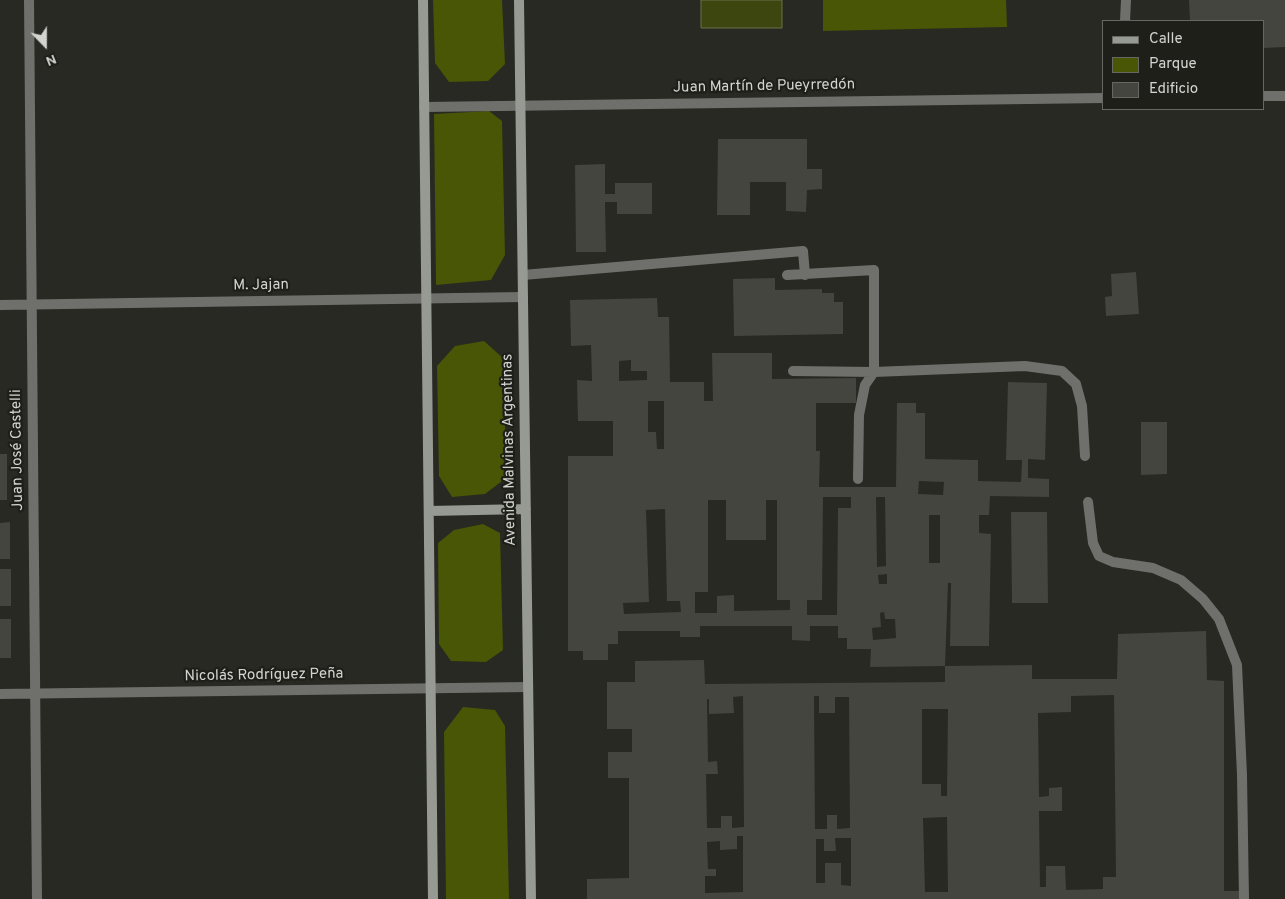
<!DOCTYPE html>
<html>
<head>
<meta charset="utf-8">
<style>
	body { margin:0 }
	#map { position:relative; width:1285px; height:899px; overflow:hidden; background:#272922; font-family:Overpass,sans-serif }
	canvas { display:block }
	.legend { position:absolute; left:1102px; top:20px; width:162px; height:90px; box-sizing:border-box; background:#1e1f19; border:1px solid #666762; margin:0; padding:6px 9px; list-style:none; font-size:15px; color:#d3d4d0 }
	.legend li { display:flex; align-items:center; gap:10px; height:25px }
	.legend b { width:25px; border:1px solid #666762 }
	.north { position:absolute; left:20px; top:20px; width:50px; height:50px; -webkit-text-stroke:4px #1e1f19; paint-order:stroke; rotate:158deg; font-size:14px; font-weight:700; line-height:20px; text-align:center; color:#d3d4d0 }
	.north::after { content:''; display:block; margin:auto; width:18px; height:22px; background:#d3d4d0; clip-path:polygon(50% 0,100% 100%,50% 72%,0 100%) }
</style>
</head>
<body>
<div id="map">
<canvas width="1285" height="899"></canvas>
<ul class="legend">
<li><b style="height:6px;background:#979993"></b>Calle</li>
<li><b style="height:14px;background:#485606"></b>Parque</li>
<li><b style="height:14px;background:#43453e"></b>Edificio</li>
</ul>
<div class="north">N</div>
</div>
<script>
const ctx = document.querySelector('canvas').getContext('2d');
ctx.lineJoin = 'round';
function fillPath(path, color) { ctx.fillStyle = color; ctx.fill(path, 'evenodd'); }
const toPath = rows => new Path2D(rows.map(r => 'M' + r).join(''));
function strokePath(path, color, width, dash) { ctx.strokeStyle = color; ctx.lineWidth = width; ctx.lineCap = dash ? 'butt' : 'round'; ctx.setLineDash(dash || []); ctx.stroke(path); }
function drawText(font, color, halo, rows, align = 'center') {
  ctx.font = font + ' Overpass,sans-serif'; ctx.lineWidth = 4.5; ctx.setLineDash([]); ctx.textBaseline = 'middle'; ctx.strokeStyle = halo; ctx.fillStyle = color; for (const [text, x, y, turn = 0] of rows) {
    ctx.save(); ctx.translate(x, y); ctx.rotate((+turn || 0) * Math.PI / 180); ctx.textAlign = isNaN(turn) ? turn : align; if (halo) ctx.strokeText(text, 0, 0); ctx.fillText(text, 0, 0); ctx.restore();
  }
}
const green = toPath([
	[433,0,502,0,505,64,488,81,449,82,435,63],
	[823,0,1006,0,1007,27,823,31],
	[489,111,502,121,505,255,491,280,436,285,434,114],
	[484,341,504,359,506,478,485,494,452,497,439,476,437,366,455,346],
	[483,524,500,533,503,650,486,662,451,661,439,644,438,543,454,530],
	[463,707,495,710,505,726,509,899,446,899,444,732]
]);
const water = toPath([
	[701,0,782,0,782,28,701,28,701,0]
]);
const building = toPath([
	[1189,0,1285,0,1285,47,1264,48,1264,21,1190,21],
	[718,139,807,139,807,169,822,169,822,189,807,190,806,212,786,211,786,182,750,182,750,215,717,215],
	[605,164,605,194,615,194,615,183,652,183,652,214,617,214,617,202,605,202,606,252,576,252,575,165],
	[1136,272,1139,314,1106,316,1105,297,1112,296,1111,274],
	[775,278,775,290,822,289,822,293,834,293,834,302,843,302,843,334,734,336,733,279],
	[657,298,658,317,669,317,670,382,704,382,704,401,713,401,712,353,772,353,772,379,856,378,856,403,816,403,816,451,820,451,819,487,896,487,897,403,916,403,916,413,925,413,925,459,978,460,978,481,1021,482,1022,460,1006,460,1008,382,1047,383,1045,460,1028,459,1028,478,1049,479,1049,497,990,496,989,515,979,515,979,533,991,534,989,646,950,646,951,583,948,583,945,666,870,667,871,649,847,649,847,638,838,638,838,626,810,626,810,641,792,640,792,626,700,626,700,637,680,637,680,631,618,631,618,644,608,644,608,660,583,660,583,651,568,651,568,456,613,456,613,421,578,421,577,380,592,381,591,345,571,346,570,300],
	[631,360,631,371,647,371,647,380,619,381,619,361],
	[648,401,664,401,664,449,657,449,656,432,648,432],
	[919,481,944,482,943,495,918,494],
	[823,497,851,497,851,508,838,508,837,615,807,615,807,600,822,600],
	[876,497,885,497,886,566,877,567],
	[708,500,726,500,726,540,766,540,766,500,777,500,777,600,790,600,790,610,734,611,734,595,717,596,717,613,695,613,695,592,708,592],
	[665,509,667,601,680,601,681,612,624,614,623,603,649,602,646,510],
	[929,515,940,515,940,563,929,563],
	[887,574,887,584,879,584,878,575],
	[884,612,885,619,895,619,896,638,873,640,872,628,881,627,880,613],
	[1141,422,1167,422,1167,474,1141,475],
	[0,454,7,454,7,500,0,500],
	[1011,512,1047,512,1048,603,1012,603],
	[10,522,10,559,0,559,0,523],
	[0,569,11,569,11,606,0,606],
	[0,619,11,619,11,658,0,658],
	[1206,631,1207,680,1224,681,1224,891,1239,891,1239,899,587,899,587,879,629,878,629,778,608,778,608,752,632,752,632,729,607,729,607,682,635,682,635,661,704,660,705,684,945,682,945,666,1032,665,1032,679,1117,679,1118,634],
	[1114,695,1116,877,1103,877,1103,889,1066,890,1065,866,1046,866,1046,887,1040,887,1039,811,1062,811,1062,787,1049,788,1049,796,1039,797,1038,713,1071,712,1071,696],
	[743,696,744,827,732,828,732,816,721,816,721,828,707,828,706,774,718,774,717,761,708,762,707,699,709,699,709,714,734,713,733,697],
	[814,696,819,696,819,713,835,713,835,697,849,697,850,828,837,829,837,815,827,815,827,829,815,829],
	[922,709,948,709,947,796,941,796,941,784,922,784],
	[947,817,948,892,925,892,923,818],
	[737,836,743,836,743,892,705,893,705,876,716,876,716,869,708,869,707,842,720,841,720,850,737,849],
	[835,838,851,838,851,886,841,885,841,863,825,863,825,883,816,883,816,839,824,839,824,851,836,851]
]);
const lane = toPath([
	[523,275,803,251,805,275],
	[787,275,874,270,874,372,865,385,859,415,858,479],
	[793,371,874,372,1025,366,1062,371,1076,384,1082,406,1085,456],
	[1088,502,1093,543,1099,556,1113,562,1153,568,1181,580,1203,599,1219,619,1237,665,1242,775,1244,899]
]);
const street = toPath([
	[29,0,37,899],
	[1125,21,1126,0],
	[1264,96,1285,96],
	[424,107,1104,98],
	[0,305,523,297],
	[0,694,528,687]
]);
const secondary = toPath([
	[423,0,433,899],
	[519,0,531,899],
	[429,511,526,509]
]);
const streetNames = [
	["Juan Martín de Pueyrredón",764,87,-1],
	["M. Jajan",261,286,-1],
	["Juan José Castelli",18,450,-91],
	["Avenida Malvinas Argentinas",510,450,-91],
	["Nicolás Rodríguez Peña",264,676,-1]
];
fillPath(green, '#485606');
fillPath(water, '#3c460e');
strokePath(water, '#697148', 1);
fillPath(building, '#43453e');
strokePath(lane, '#6f706c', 10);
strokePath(street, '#6f706c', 10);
strokePath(secondary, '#979993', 10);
drawText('15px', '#d3d4d0', '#1e1f19', streetNames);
</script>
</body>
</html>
